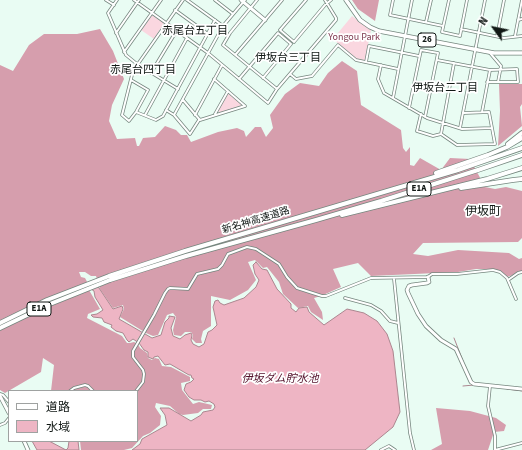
<!DOCTYPE html>
<html>
<head>
<meta charset="utf-8">
<style>
	body { margin:0 }
	#map { position:relative; width:522px; height:450px; overflow:hidden; background:#e9fcf3; font-family:"Source Sans 3","Noto Sans JP",sans-serif }
	canvas { display:block }
	.legend { position:absolute; left:8px; top:390px; width:130px; height:52px; box-sizing:border-box; background:#fff; border:1px solid #9fa2a1; margin:0; padding:5px 7px; list-style:none; font-size:12px; color:#101714 }
	.legend li { display:flex; align-items:center; gap:8px; height:20px }
	.legend b { width:20px; border:1px solid #9fa2a1 }
	.north { position:absolute; left:474px; top:8px; width:40px; height:40px; -webkit-text-stroke:3px #fff; paint-order:stroke; rotate:303deg; font-size:11px; font-weight:700; line-height:16px; text-align:center; color:#101714 }
	.north::after { content:''; display:block; margin:auto; width:14px; height:18px; background:#101714; clip-path:polygon(50% 0,100% 100%,50% 72%,0 100%) }
</style>
</head>
<body>
<div id="map">
<canvas width="522" height="450"></canvas>
<ul class="legend">
<li><b style="height:5px;background:#fff"></b>道路</li>
<li><b style="height:11px;background:#eeb5c4"></b>水域</li>
</ul>
<div class="north">N</div>
</div>
<script>
const ctx = document.querySelector('canvas').getContext('2d');
ctx.lineJoin = 'round';
function fillPath(path, color) { ctx.fillStyle = color; ctx.fill(path, 'evenodd'); }
const toPath = rows => new Path2D(rows.map(r => 'M' + r).join(''));
function strokePath(path, color, width, dash) { ctx.strokeStyle = color; ctx.lineWidth = width; ctx.lineCap = dash ? 'butt' : 'round'; ctx.setLineDash(dash || []); ctx.stroke(path); }
function drawText(font, color, halo, rows, align = 'center') {
  ctx.font = font + ' "Source Sans 3","Noto Sans JP",sans-serif'; ctx.lineWidth = 3.5; ctx.setLineDash([]); ctx.textBaseline = 'middle'; ctx.strokeStyle = halo; ctx.fillStyle = color; for (const [text, x, y, turn = 0] of rows) {
    ctx.save(); ctx.translate(x, y); ctx.rotate((+turn || 0) * Math.PI / 180); ctx.textAlign = isNaN(turn) ? turn : align; if (halo) ctx.strokeText(text, 0, 0); ctx.fillText(text, 0, 0); ctx.restore();
  }
}
const green = toPath([
	[152,15,164,23,154,39,141,30],
	[352,16,371,30,365,60,364,61,356,59,333,39],
	[228,93,242,104,241,106,220,113,218,111]
]);
const forest = toPath([
	[352,0,379,0,375,21,358,9],
	[100,29,113,51,124,79,112,105,109,121,117,139,135,138,137,146,139,146,143,138,155,137,165,126,176,130,181,135,187,135,191,142,218,132,237,128,244,131,246,137,255,127,261,127,266,137,273,128,270,115,285,94,300,83,319,86,328,73,342,61,357,71,361,105,401,130,403,148,406,152,410,147,410,165,414,166,420,158,441,170,450,158,470,159,485,187,495,189,506,187,522,191,522,238,518,242,423,243,413,254,428,256,458,250,509,253,519,259,522,258,522,272,507,277,493,269,476,269,458,272,371,276,358,263,333,269,341,287,321,296,314,298,322,312,323,320,311,312,308,306,298,308,283,294,279,282,267,267,263,268,255,260,248,262,256,280,248,290,230,300,211,296,211,326,203,331,201,339,202,343,196,343,192,339,193,335,191,332,185,332,181,336,174,335,173,330,176,317,173,313,167,315,158,335,153,336,146,333,120,317,124,309,123,305,113,308,100,289,96,276,91,276,85,272,79,272,81,277,85,278,90,287,89,290,100,309,88,314,87,318,122,336,127,343,130,343,134,342,138,344,140,348,147,353,148,358,152,360,155,358,159,359,162,366,171,367,190,377,190,381,181,383,182,390,193,404,199,402,212,405,211,409,203,409,198,413,183,415,179,414,170,406,156,403,155,407,161,416,160,425,150,433,143,436,132,448,124,450,81,450,80,441,137,441,137,391,51,391,54,365,43,358,41,372,5,393,0,390,0,65,13,71,29,45,44,34,77,34],
	[499,84,522,84,522,104,520,107,522,126,498,146,500,111],
	[436,408,470,411,496,418,506,425,504,431,494,432,488,450,431,450,442,444]
]);
const water = toPath([
	[256,262,262,269,267,270,277,289,291,304,291,308,296,312,299,308,307,307,309,312,324,325,347,309,364,313,377,321,387,334,393,351,400,412,393,427,365,450,132,450,140,444,142,439,167,425,165,415,160,408,169,408,191,421,201,415,203,412,213,410,215,407,214,404,209,401,205,402,201,400,194,400,189,397,184,390,186,384,191,382,194,379,192,378,191,375,189,375,170,364,165,365,158,356,154,357,153,359,148,357,148,352,144,350,139,343,133,339,129,342,127,340,123,333,116,331,111,327,112,325,104,322,102,318,93,317,91,315,97,314,103,310,95,297,94,291,91,289,92,280,97,285,113,309,122,306,123,309,119,319,152,338,161,335,165,322,169,318,169,316,175,317,171,328,173,336,180,339,185,335,191,333,192,335,191,340,193,344,199,347,204,344,208,332,212,330,217,325,213,307,215,301,218,300,220,303,224,305,244,298,256,287,259,280,255,274,253,265,256,262],
	[32,441,49,441,66,450,68,448,69,441,78,441,79,450,37,450,32,441]
]);
const stream = toPath([
	[454,338,463,361],
	[463,386,474,385],
	[507,389,522,391]
]);
const street = toPath([
	[106,0,114,5],
	[117,0,108,13,126,55,137,64,178,89],
	[134,0,208,53,268,103,277,89,336,20,336,18,325,0],
	[187,0,223,26],
	[215,0,233,14],
	[257,0,230,33,223,45,277,89],
	[306,0,280,30,294,42,325,5,331,0],
	[393,0,390,15,443,26],
	[449,0,442,32,460,36,467,0],
	[175,10,208,34],
	[518,20,522,19],
	[426,22,431,0],
	[461,29,504,38,522,36],
	[116,33,139,0],
	[497,36,504,0],
	[515,36,522,0],
	[124,52,161,0],
	[490,53,501,66,498,82],
	[236,54,282,0],
	[437,60,490,70,517,69,518,82,487,82],
	[366,62,369,46,419,56],
	[381,65,378,79,384,93,427,118,462,129,492,128],
	[151,73,177,30],
	[290,74,296,79,312,76,338,45,356,60,398,69],
	[214,79,245,106],
	[239,79,278,33,291,44,263,78],
	[131,80,148,90,136,112,129,121,122,115,133,71,183,0],
	[393,98,412,0],
	[183,100,200,120,245,106],
	[409,108,421,50,438,53,425,117],
	[166,110,174,115,223,26,245,0],
	[136,112,156,120,163,116,215,20],
	[482,112,490,70],
	[215,114,228,91],
	[421,114,417,131,433,136,441,134],
	[145,115,187,38],
	[174,115,190,134,199,120],
	[195,115,222,65],
	[460,128,485,0],
	[441,134,457,145,495,144,489,112,464,113],
	[441,134,454,63],
	[394,279,410,433,414,450],
	[508,280,518,273,522,272],
	[345,298,371,305,381,311,390,321,398,323],
	[490,386,488,406,495,436,495,450],
	[70,391,74,388,85,385,88,386,93,391],
	[136,391,143,382,144,374,143,370,133,357,133,351,154,315,165,293,168,289,170,288,188,289,197,274,218,269,222,265,228,254,247,247,256,249,279,264,287,277,297,288,322,296,326,296,371,278,428,277,432,274,457,274,493,270,500,272,507,278,516,299],
	[0,394,3,395,9,402],
	[0,425,5,423,9,418],
	[381,450,389,446,395,450],
	[495,450,522,443]
]);
const secondary = toPath([
	[241,0,265,20],
	[428,277,429,282,427,283,412,285,409,286,407,290,408,293,418,314,426,326,441,340,456,349,471,382,474,384,522,389],
	[0,396,9,413],
	[24,441,28,450]
]);
const primary = toPath([
	[346,0,360,20,370,27,379,31,494,53,522,53]
]);
const highway = toPath([
	[508,144,522,133],
	[436,173,488,155,507,147,522,138],
	[461,188,513,180,522,179],
	[342,215,487,179,522,168],
	[0,323,47,300,109,276,185,251,458,170,522,148],
	[0,328,50,304,110,280,186,256,316,220,381,201,478,170,522,155]
]);
const shields = [
	[427,40,18],
	[419,189,24],
	[39,309,24]
];
const shieldNames = [
	["26",427,40],
	["E1A",419,189],
	["E1A",39,309]
];
const parkNames = [
	["Yongou Park",354,38]
];
const streetNames = [
	["新名神高速道路",256,221,-17]
];
const neighbourhoodNames = [
	["赤尾台五丁目",195,32],
	["伊坂台三丁目",288,59],
	["赤尾台四丁目",143,71],
	["伊坂台二丁目",445,89]
];
const waterNames = [
	["伊坂ダム貯水池",280,380]
];
const quarterNames = [
	["伊坂町",483,212]
];
fillPath(green, '#fad7e0');
fillPath(forest, '#d69ead');
fillPath(water, '#eeb5c4');
strokePath(water, '#ab868f', 1);
strokePath(stream, '#ab868f', 1);
strokePath(street, '#75867e', 3.5);
strokePath(secondary, '#75867e', 4.5);
strokePath(primary, '#75867e', 5);
strokePath(highway, '#75867e', 5.5);
strokePath(street, '#fff', 2);
strokePath(secondary, '#fff', 3);
strokePath(primary, '#fff', 3.5);
strokePath(highway, '#fff', 4);
for (const [x, y, w] of shields) { const box = new Path2D(); box.roundRect(x - w / 2, y - 7, w, 14, 3); ctx.fillStyle = '#fff'; ctx.fill(box); strokePath(box, '#101714', 1); }
drawText('bold 9px', '#101714', null, shieldNames);
drawText('10px', '#7d384e', '#fff', parkNames);
drawText('10px', '#101714', '#fff', streetNames);
drawText('11px', '#101714', '#fff', neighbourhoodNames);
drawText('italic 11px', '#52102a', '#fff', waterNames);
drawText('12px', '#101714', '#fff', quarterNames);
</script>
</body>
</html>
